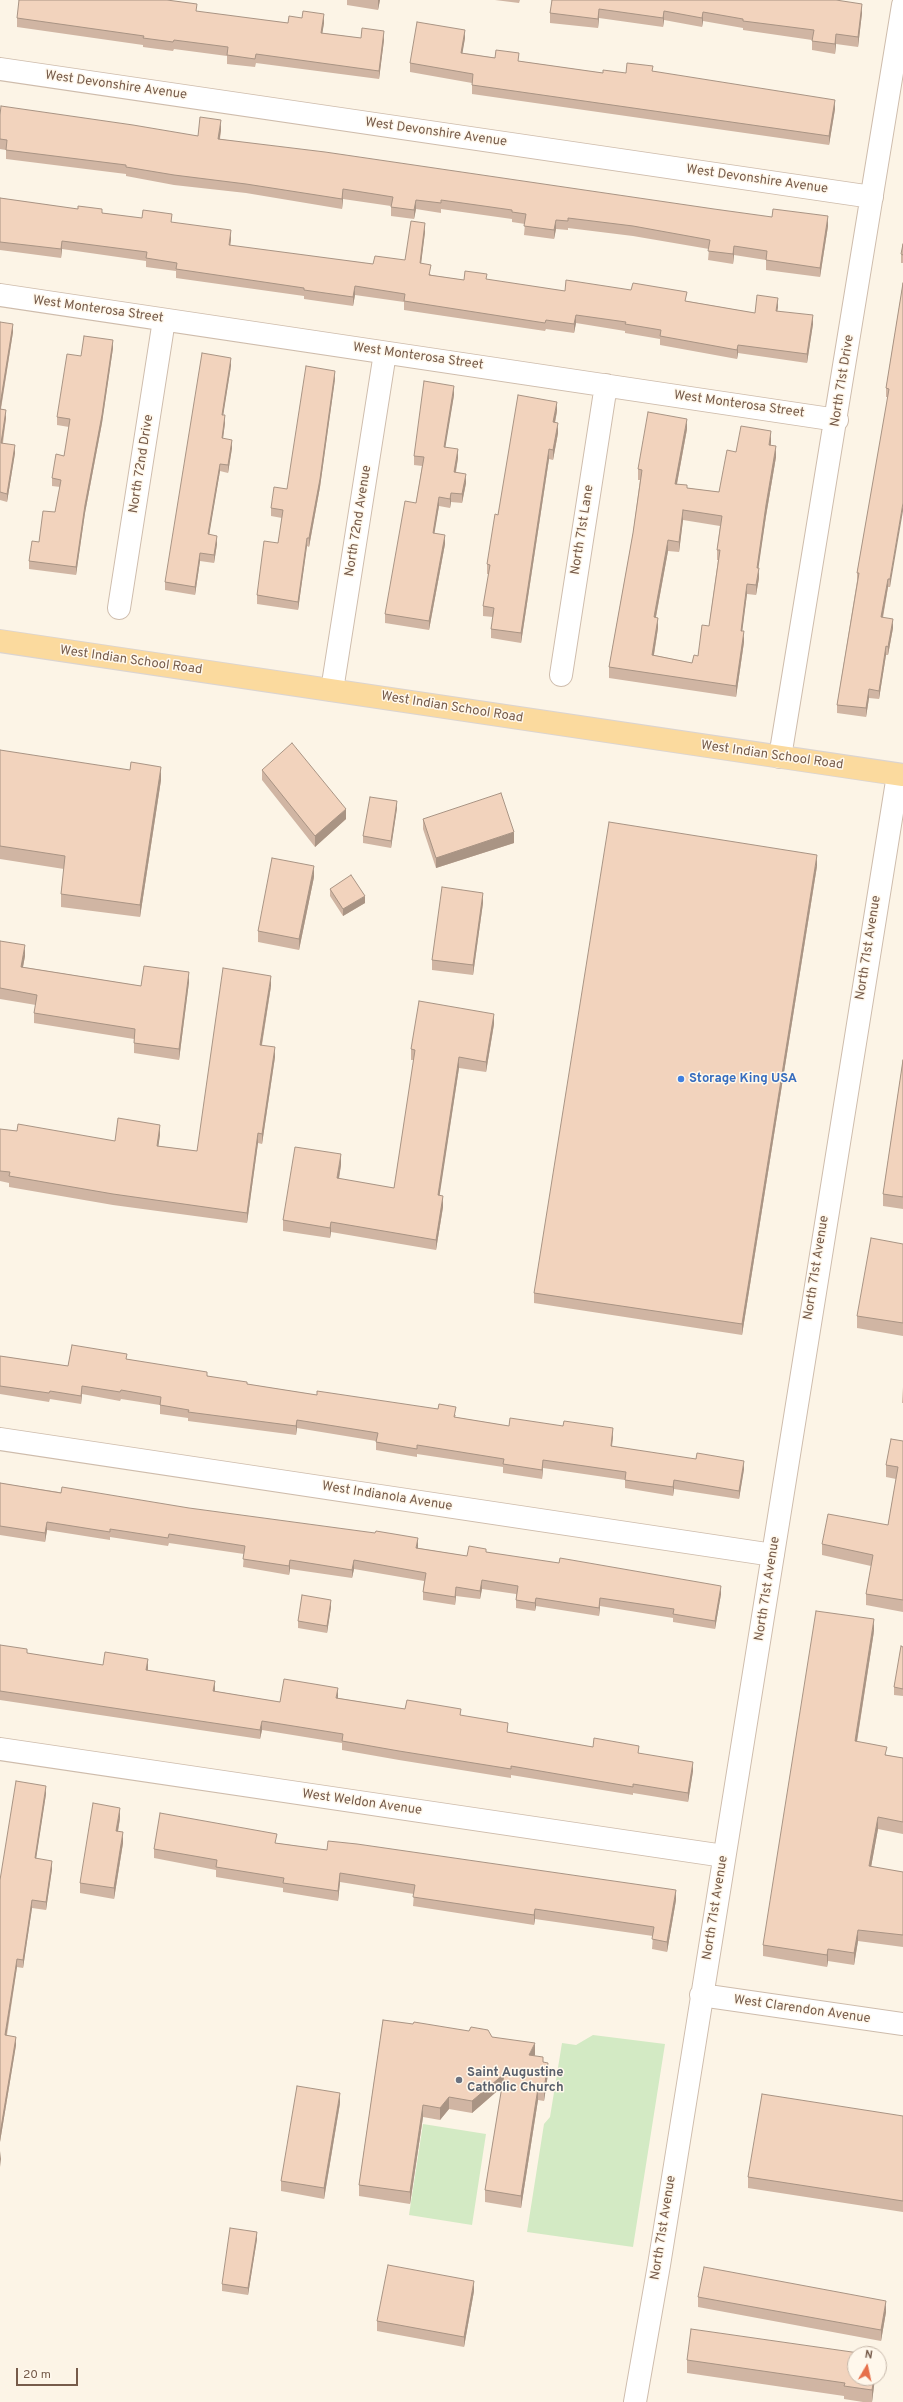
<!DOCTYPE html>
<html>
<head>
<meta charset="utf-8">
<style>
	body { margin:0 }
	#map { position:relative; width:903px; height:2402px; overflow:hidden; background:#fcf4e6; font-family:Overpass,sans-serif }
	canvas { display:block }
	.north { position:absolute; left:847px; top:2346px; width:40px; height:40px; box-sizing:border-box; background:#fff8ec; border:1px solid #c8b9ab; border-radius:50%; rotate:9deg; font-size:11px; font-weight:700; line-height:16px; text-align:center; color:#765b4a }
	.north::after { content:''; display:block; margin:auto; width:14px; height:18px; background:#e6704b; clip-path:polygon(50% 0,100% 100%,50% 72%,0 100%) }
	.scale { position:absolute; left:16px; top:2368px; width:62px; height:18px; box-sizing:border-box; border:2px solid #765b4a; border-top:0; padding-left:5px; font-size:12px; line-height:14px; white-space:nowrap; color:#765b4a; -webkit-text-stroke:3px #fff8ec; paint-order:stroke }
</style>
</head>
<body>
<div id="map">
<canvas width="903" height="2402"></canvas>
<div class="north">N</div>
<div class="scale">20 m</div>
</div>
<script>
const ctx = document.querySelector('canvas').getContext('2d');
ctx.lineJoin = 'round';
function fillPath(path, color) { ctx.fillStyle = color; ctx.fill(path, 'evenodd'); }
const toPath = rows => new Path2D(rows.map(r => 'M' + r).join(''));
function strokePath(path, color, width, dash) { ctx.strokeStyle = color; ctx.lineWidth = width; ctx.lineCap = dash ? 'butt' : 'round'; ctx.setLineDash(dash || []); ctx.stroke(path); }
function drawText(font, color, halo, rows, align = 'center') {
  ctx.font = font + ' Overpass,sans-serif'; ctx.lineWidth = 3; ctx.setLineDash([]); ctx.textBaseline = 'middle'; ctx.strokeStyle = halo; ctx.fillStyle = color; for (const [text, x, y, turn = 0] of rows) {
    ctx.save(); ctx.translate(x, y); ctx.rotate((+turn || 0) * Math.PI / 180); ctx.textAlign = isNaN(turn) ? turn : align; if (halo) ctx.strokeText(text, 0, 0); ctx.fillText(text, 0, 0); ctx.restore();
  }
}
const green = toPath([
	[593,2035,665,2044,633,2247,527,2232,544,2124,550,2117,562,2043,576,2045],
	[423,2124,486,2134,472,2225,409,2215]
]);
const minor = toPath([
	[0,69,872,197],
	[0,295,837,420],
	[119,608,164,320],
	[561,675,606,385],
	[332,690,385,353],
	[780,757,903,5],
	[0,1439,773,1555],
	[0,1749,724,1856],
	[701,1995,903,2024],
	[635,2402,659,2265,898,775]
]);
const major = toPath([
	[0,641,903,775]
]);
const wall = toPath([
	[347,0,380,0,378,10,347,5],
	[495,0,520,0,519,3],
	[552,0,862,13,858,47,836,44,835,54,812,50,812,40,743,30,743,28,703,21,702,27,664,20,663,27,599,18,598,28,550,23,550,13],
	[197,12,288,23,324,23,322,33,361,38,384,40,379,79,256,63,255,67,227,64,227,56,174,49,173,51,143,47,143,45,17,27,17,18],
	[465,38,462,53,603,73,626,73,653,71,835,109,829,145,472,94,472,83,410,72,410,63],
	[0,115,198,136,221,130,220,139,828,226,820,277,766,270,766,260,734,255,733,264,708,260,709,249,633,236,568,228,568,230,556,229,554,239,524,235,525,224,512,222,512,219,441,209,441,213,416,209,414,219,391,216,391,206,343,199,342,209,246,193,174,185,126,176,126,174,6,159,6,150,0,149],
	[0,198,172,223,231,239,230,246,373,264,405,260,425,232,421,263,431,275,464,280,487,280,565,291,687,301,755,313,778,307,777,311,813,324,807,363,738,353,737,359,660,345,660,339,625,333,625,331,576,323,574,333,546,329,545,331,404,310,404,302,355,295,353,306,304,299,304,296,176,278,176,271,146,267,146,261,62,249,61,258,0,250],
	[903,244,903,263,901,263,901,254],
	[903,283,890,587,888,587,883,618,893,628,888,655,886,655,879,699,869,698,866,717,837,713,837,705,857,581,857,573,888,397,886,397,886,388],
	[0,322,13,332,1,409,6,418,3,443,15,453,7,502,0,500],
	[113,348,102,423,85,513,76,575,29,569,29,561,55,512,60,487,52,486,52,478,64,456,69,427,57,425,57,417,81,356],
	[231,366,223,415,225,423,223,438,232,448,228,473,220,471,209,534,217,544,214,563,200,561,195,595,165,590,165,582],
	[335,379,320,487,309,547,307,546,298,610,257,604,257,595,278,543,282,518,271,516,271,508,287,489],
	[454,395,445,447,458,458,456,472,466,483,462,503,451,502,450,508,439,506,434,533,445,544,429,630,385,623,385,614,416,503,422,466,414,465,414,456],
	[557,411,555,423,558,433,553,460,549,459,521,643,491,638,491,629,493,617,483,616,483,606,489,574,487,574,487,564,498,515],
	[687,429,677,484,687,488,719,492,736,452,771,442,771,446,776,457,766,516,758,568,759,578,756,595,747,594,742,631,744,642,736,697,609,678,609,667,633,533,640,480,638,480,638,469],
	[683,520,720,526,717,550,717,560,718,560,709,626,698,656,692,663,654,655,658,628,656,617,668,551,679,552],
	[0,750,161,780,140,917,61,907,61,894,64,869,0,859],
	[262,770,346,819,315,847,262,780],
	[397,808,391,848,363,843,363,836],
	[423,819,514,843,436,868,423,829],
	[817,866,742,1335,534,1303,534,1293],
	[314,877,299,950,258,942,258,931],
	[330,889,365,903,343,916,330,896],
	[483,903,473,975,432,970,432,960],
	[0,941,25,956,23,967,141,986,189,982,179,1060,134,1053,134,1039,34,1023,34,1013,36,1005,0,999],
	[271,986,262,1045,275,1057,262,1144,258,1143,247,1223,113,1205,9,1187,9,1183,0,1181,0,1129,17,1131,115,1141,160,1135,158,1146,197,1151],
	[494,1024,486,1072,459,1068,439,1196,443,1207,436,1250,331,1232,330,1238,283,1231,283,1220,341,1165,339,1179,394,1188,414,1060,411,1060,411,1049],
	[903,1060,903,1209,883,1206,883,1194],
	[903,1244,903,1336,857,1328,857,1316],
	[0,1356,68,1366,127,1359,247,1384,317,1395,456,1415,455,1417,509,1426,613,1436,612,1446,744,1469,739,1499,674,1489,673,1496,625,1488,625,1480,543,1468,542,1479,503,1473,503,1467,417,1454,417,1457,376,1450,376,1441,297,1428,296,1435,188,1421,188,1418,160,1414,160,1405,121,1399,120,1401,82,1394,81,1404,50,1399,49,1402,0,1394],
	[903,1387,903,1403,902,1403],
	[903,1441,903,1612,866,1605,866,1594,871,1566,822,1555,822,1544,888,1525,896,1479,886,1477,886,1465],
	[0,1483,418,1547,418,1548,467,1556,486,1552,721,1594,715,1629,673,1622,673,1618,600,1606,599,1616,536,1606,535,1611,516,1608,516,1594,482,1589,480,1599,456,1596,455,1605,423,1600,423,1592,424,1581,354,1569,352,1578,290,1569,289,1575,243,1567,244,1554,169,1543,168,1546,110,1537,110,1540,47,1530,45,1542,0,1535],
	[331,1607,327,1633,298,1628,298,1621],
	[874,1631,857,1742,887,1755,903,1758,903,1834,878,1829,871,1867,903,1872,903,1947,858,1941,854,1965,828,1961,827,1967,763,1956,763,1945],
	[0,1645,27,1653,103,1665,148,1668,148,1670,215,1690,214,1691,280,1702,338,1697,338,1698,405,1709,461,1716,508,1732,593,1747,639,1753,693,1771,688,1802,633,1793,633,1795,511,1775,511,1778,399,1760,342,1750,342,1743,262,1730,260,1739,0,1700],
	[903,1647,903,1696,894,1695,894,1687],
	[46,1794,36,1858,52,1869,46,1910,32,1908,23,1968,17,1967,7,2035,16,2045,0,2142,0,1880],
	[120,1818,118,1832,123,1843,114,1899,80,1893,80,1883],
	[277,1843,676,1900,667,1952,652,1949,653,1936,535,1919,534,1925,413,1906,414,1894,340,1882,338,1901,283,1892,283,1888,216,1877,216,1870,154,1858,154,1849],
	[383,2020,492,2037,535,2055,534,2056,543,2062,548,2074,544,2101,538,2100,521,2208,485,2202,485,2190,502,2087,472,2113,449,2109,440,2120,423,2117,410,2204,359,2196,359,2185],
	[340,2103,324,2199,281,2191,281,2181],
	[903,2116,903,2212,748,2188,748,2177],
	[257,2239,248,2295,222,2291,222,2284],
	[474,2291,464,2347,377,2331,377,2321],
	[698,2297,886,2312,881,2341,698,2307],
	[687,2360,855,2378,875,2378,872,2402,863,2402,844,2399,844,2396,687,2373]
]);
const shadedWall = toPath([
	[378,0,380,0,378,10],
	[862,4,862,13,858,47,858,37],
	[599,9,599,18,598,28,598,19],
	[664,11,664,20,663,27,663,18],
	[703,12,703,21,702,27,702,18],
	[324,14,324,23,321,42,321,33],
	[465,30,465,38,461,62,461,53],
	[384,31,384,40,379,79,379,71],
	[836,34,836,44,835,54,835,44],
	[835,100,835,109,829,145,829,136],
	[221,120,221,130,218,148,218,139],
	[343,189,343,199,342,209,342,199],
	[416,200,416,209,414,219,414,210],
	[828,216,828,226,820,277,820,268],
	[556,220,556,229,554,239,554,230],
	[425,223,425,232,420,272,420,263],
	[231,230,231,239,229,254,229,245],
	[62,241,62,249,61,258,61,249],
	[734,246,734,255,733,264,733,254],
	[355,286,355,295,353,306,353,297],
	[778,298,778,307,776,319,776,311],
	[576,315,576,323,574,333,574,324],
	[813,315,813,324,807,363,807,354],
	[13,324,13,332,0,413,0,405],
	[113,340,113,348,102,423,85,513,76,575,76,567,85,505],
	[738,345,738,353,737,359,737,350],
	[231,358,231,366,222,423,222,415],
	[335,371,335,379,320,487,309,547,309,538],
	[454,386,454,395,444,456,444,447],
	[557,402,557,411,553,432,553,422],
	[6,410,6,418,1,451,1,443],
	[225,415,225,423,222,446,222,438],
	[687,419,687,429,675,494,675,484],
	[558,423,558,433,553,460,553,450],
	[771,431,771,442,769,456,769,445],
	[232,440,232,448,228,473,228,465],
	[15,445,15,453,7,502,7,494],
	[776,446,776,457,766,516,757,578,757,568,766,505],
	[458,449,458,458,454,481,454,472],
	[549,449,549,459,521,643,521,633],
	[220,464,220,471,208,542,208,534],
	[466,474,466,483,462,503,462,494],
	[451,493,451,502,450,508,450,499],
	[439,497,439,506,433,542,433,533],
	[903,503,903,511,890,587,890,579],
	[683,510,683,520,679,552,679,542],
	[445,535,445,544,429,630,429,621],
	[217,536,217,544,214,563,214,555],
	[307,538,307,546,298,610,298,602],
	[668,540,668,551,654,627,654,617],
	[200,553,200,561,195,595,195,587],
	[759,568,759,578,756,595,756,585],
	[888,579,888,587,881,626,881,617],
	[747,584,747,594,741,641,741,631],
	[658,618,658,628,652,666,652,655],
	[893,619,893,628,888,655,888,647],
	[744,631,744,642,736,697,736,686],
	[886,646,886,655,879,699,879,691],
	[869,689,869,698,866,717,866,708],
	[161,767,161,780,140,917,140,905],
	[397,801,397,808,391,848,391,841],
	[346,809,346,819,315,847,315,836],
	[514,832,514,843,436,868,436,858],
	[817,855,817,866,742,1335,742,1324],
	[314,866,314,877,299,950,299,939],
	[483,893,483,903,473,975,473,965],
	[365,896,365,903,343,916,343,909],
	[25,945,25,956,21,977,21,967],
	[189,972,189,982,179,1060,179,1049],
	[271,976,271,986,260,1055,260,1045],
	[494,1014,494,1024,486,1072,486,1062],
	[275,1047,275,1057,262,1144,262,1134],
	[459,1057,459,1068,438,1206,438,1195],
	[160,1125,160,1135,157,1156,157,1146],
	[258,1133,258,1143,247,1223,247,1213],
	[341,1154,341,1165,337,1189,337,1178],
	[443,1196,443,1207,436,1250,436,1240],
	[331,1222,331,1232,330,1238,330,1228],
	[82,1386,82,1394,81,1404,81,1396],
	[297,1420,297,1428,296,1435,296,1426],
	[613,1428,613,1436,611,1454,611,1446],
	[543,1460,543,1468,542,1479,542,1470],
	[744,1461,744,1469,739,1499,739,1491],
	[674,1480,674,1489,673,1496,673,1487],
	[47,1522,47,1530,45,1542,45,1533],
	[418,1538,418,1547,416,1557,416,1548],
	[290,1560,290,1569,289,1575,289,1566],
	[354,1560,354,1569,352,1578,352,1570],
	[482,1580,482,1589,480,1599,480,1591],
	[721,1586,721,1594,715,1629,715,1621],
	[456,1587,456,1596,455,1605,455,1597],
	[536,1598,536,1606,535,1611,535,1603],
	[600,1598,600,1606,599,1616,599,1608],
	[331,1600,331,1607,327,1633,327,1626],
	[874,1619,874,1631,855,1753,855,1741],
	[148,1659,148,1668,146,1679,146,1670],
	[215,1681,215,1690,213,1700,213,1691],
	[338,1688,338,1697,336,1707,336,1698],
	[262,1721,262,1730,260,1739,260,1730],
	[693,1762,693,1771,688,1802,688,1793],
	[46,1786,46,1794,35,1866,35,1858],
	[120,1808,120,1818,116,1842,116,1831],
	[878,1817,878,1829,869,1878,869,1866],
	[123,1832,123,1843,114,1899,114,1888],
	[52,1861,52,1869,46,1910,46,1902],
	[340,1873,340,1882,338,1901,338,1891],
	[676,1890,676,1900,667,1952,667,1942],
	[32,1900,32,1908,23,1968,23,1960],
	[535,1909,535,1919,534,1925,534,1915],
	[858,1930,858,1941,854,1965,854,1953],
	[828,1949,828,1961,827,1967,827,1955],
	[17,1959,17,1967,5,2043,5,2035],
	[16,2037,16,2045,0,2142,0,2134],
	[535,2043,535,2055,529,2067,529,2055],
	[548,2063,548,2074,544,2101,544,2089],
	[504,2074,504,2085,472,2113,472,2101],
	[538,2088,538,2100,521,2208,521,2196],
	[340,2093,340,2103,324,2199,324,2188],
	[449,2097,449,2109,440,2120,440,2108],
	[423,2105,423,2117,410,2204,410,2192],
	[1,2151,1,2159,0,2167,0,2159],
	[257,2232,257,2239,248,2295,248,2288],
	[474,2281,474,2291,464,2347,464,2337],
	[886,2301,886,2312,881,2341,881,2330],
	[874,2378,875,2378,872,2402,872,2390]
]);
const building = toPath([
	[19,0,167,0,197,4,196,11,288,23,289,16,302,18,303,11,324,14,321,33,361,38,362,28,384,31,379,71,256,54,255,59,227,55,228,47,174,40,173,42,143,38,144,36,17,18,19,0],
	[552,0,836,0,862,4,858,37,836,34,835,44,812,41,814,30,743,21,743,19,703,12,702,18,664,11,663,18,599,9,598,19,550,13,552,0],
	[417,22,465,30,461,53,495,58,496,50,519,53,518,61,603,73,603,70,626,73,627,63,653,66,652,71,835,100,829,136,472,85,473,74,410,63,417,22],
	[1,106,133,125,198,136,200,117,221,120,218,139,325,152,714,209,772,217,773,209,828,216,820,268,766,260,767,251,734,246,733,254,708,251,710,240,633,226,568,218,568,221,556,220,554,230,524,226,526,214,512,212,512,210,441,200,441,203,416,200,414,210,391,207,393,197,343,189,342,199,246,184,174,175,126,167,126,165,6,150,7,140,0,139,0,115,1,106],
	[0,198,78,209,78,206,102,209,102,213,142,218,143,210,172,214,171,222,231,230,229,245,373,264,375,256,405,260,411,221,425,223,420,263,431,265,429,275,464,280,465,271,487,274,486,279,565,291,566,280,631,290,633,283,687,292,685,301,755,313,757,295,778,298,776,311,813,315,807,354,738,345,737,350,660,336,661,330,625,324,626,322,576,315,574,324,546,320,545,323,404,301,405,294,355,286,353,297,304,290,304,288,176,269,177,263,146,258,147,252,62,241,61,249,0,242,0,198],
	[903,244,903,255,901,254,903,244],
	[903,283,903,503,890,579,888,579,881,617,893,619,888,647,886,646,879,691,869,689,866,708,837,705,859,573,857,573,889,389,886,388,903,283],
	[0,322,13,324,0,405,0,322],
	[84,336,113,340,102,415,85,505,76,567,29,561,32,541,39,542,43,511,55,512,61,480,52,478,56,454,64,456,70,419,57,417,67,354,81,356,84,336],
	[202,353,231,358,222,415,225,415,222,438,232,440,228,465,220,464,208,534,217,536,214,555,200,553,195,587,165,582,202,353],
	[306,366,335,371,320,479,309,538,307,538,298,602,257,595,264,541,278,543,283,510,271,508,274,487,287,489,306,366],
	[424,381,454,386,444,447,458,449,454,472,466,474,462,494,451,493,450,499,439,497,433,533,445,535,429,621,385,614,405,501,416,503,424,457,414,456,424,381],
	[518,395,557,402,553,422,558,423,553,450,549,449,521,633,491,629,494,608,483,606,490,565,487,564,495,514,498,515,518,395],
	[0,409,6,410,1,443,15,445,7,494,0,492,0,409],
	[648,412,687,419,675,484,687,485,687,488,719,492,727,450,736,452,741,426,771,431,769,445,776,446,766,505,757,568,759,568,756,585,747,584,741,631,744,631,736,686,609,667,633,533,642,470,638,469,648,412],
	[683,510,722,516,717,550,720,550,709,626,702,625,698,656,694,655,692,663,652,655,658,618,654,617,668,540,679,542,683,510],
	[292,743,346,809,315,836,262,770,292,743],
	[0,750,130,770,131,762,161,767,140,905,61,894,65,856,0,846,0,750],
	[501,793,514,832,436,858,423,819,501,793],
	[370,797,397,801,391,841,363,836,370,797],
	[609,822,817,855,742,1324,534,1293,609,822],
	[272,858,314,866,299,939,258,931,272,858],
	[351,875,365,896,343,909,330,889,351,875],
	[442,887,483,893,473,965,432,960,442,887],
	[0,941,25,945,21,967,141,986,144,966,189,972,179,1049,134,1043,135,1029,34,1013,37,995,0,988,0,941],
	[223,968,271,976,260,1045,275,1047,262,1134,258,1133,247,1213,113,1194,9,1176,10,1172,0,1171,0,1129,17,1131,18,1124,115,1141,118,1118,160,1125,157,1146,197,1151,223,968],
	[419,1001,494,1014,486,1062,459,1057,438,1195,443,1196,436,1240,331,1222,330,1228,283,1220,295,1147,341,1154,337,1178,394,1188,415,1050,411,1049,419,1001],
	[903,1060,903,1197,883,1194,903,1060],
	[871,1238,903,1244,903,1323,857,1316,871,1238],
	[72,1345,127,1354,126,1359,207,1372,207,1376,247,1382,247,1384,317,1395,317,1391,438,1409,439,1404,456,1407,454,1417,509,1426,510,1418,563,1426,564,1421,613,1428,611,1446,696,1459,697,1453,744,1461,739,1491,674,1480,673,1487,625,1480,626,1472,543,1460,542,1470,503,1464,504,1459,417,1445,417,1449,376,1442,378,1433,297,1420,296,1426,188,1412,189,1410,160,1405,161,1397,121,1390,120,1392,82,1386,81,1396,50,1391,49,1393,0,1386,0,1356,68,1366,72,1345],
	[891,1439,903,1441,903,1600,866,1594,873,1555,822,1544,828,1514,888,1525,898,1467,886,1465,891,1439],
	[0,1483,61,1493,62,1487,189,1508,375,1533,376,1531,418,1538,416,1548,467,1556,469,1546,486,1549,486,1552,559,1563,560,1558,721,1586,715,1621,673,1614,674,1609,600,1598,599,1608,536,1598,535,1603,516,1600,518,1586,482,1580,480,1591,456,1587,455,1597,423,1592,426,1573,354,1560,352,1570,290,1560,289,1566,243,1559,245,1546,169,1534,168,1538,110,1529,110,1532,47,1522,45,1533,0,1526,0,1483],
	[302,1595,331,1600,327,1626,298,1621,302,1595],
	[816,1611,874,1619,855,1741,887,1747,885,1755,903,1758,903,1822,878,1817,869,1866,903,1872,903,1935,858,1930,854,1953,828,1949,827,1955,763,1945,816,1611],
	[0,1645,27,1649,27,1653,103,1665,105,1652,148,1659,146,1670,215,1681,213,1691,280,1702,284,1679,338,1688,336,1698,405,1709,407,1700,461,1709,460,1715,508,1723,507,1732,593,1747,594,1738,639,1746,638,1753,693,1762,688,1793,633,1784,633,1787,511,1766,511,1769,399,1751,342,1741,343,1734,262,1721,260,1730,0,1691,0,1645],
	[901,1646,903,1647,903,1689,894,1687,901,1646],
	[16,1781,46,1786,35,1858,52,1861,46,1902,32,1900,23,1960,17,1959,5,2035,16,2037,0,2134,0,1880,16,1781],
	[93,1803,120,1808,116,1831,123,1832,114,1888,80,1883,93,1803],
	[160,1813,277,1834,275,1843,327,1850,328,1841,357,1844,676,1890,667,1942,652,1939,654,1927,535,1909,534,1915,413,1897,415,1885,340,1873,338,1891,283,1883,284,1878,216,1867,217,1860,154,1849,160,1813],
	[383,2020,413,2024,414,2022,469,2031,471,2027,488,2030,492,2037,535,2043,529,2055,543,2057,543,2062,548,2063,544,2089,538,2088,521,2196,485,2190,504,2074,472,2101,449,2097,440,2108,423,2105,410,2192,359,2185,383,2020],
	[297,2086,340,2093,324,2188,281,2181,297,2086],
	[762,2094,903,2116,903,2201,748,2177,762,2094],
	[230,2228,257,2232,248,2288,222,2284,230,2228],
	[388,2265,474,2281,464,2337,377,2321,388,2265],
	[704,2267,886,2301,881,2330,698,2297,704,2267],
	[691,2329,866,2354,855,2354,855,2378,874,2378,872,2390,844,2386,845,2383,687,2360,691,2329]
]);
const markers = [
	[681,1079,4,"#3f7fe0"],
	[459,2080,4,"#6b7280"]
];
const streetNames = [
	["West Devonshire Avenue",116,86,8],
	["West Devonshire Avenue",436,133,8],
	["West Devonshire Avenue",757,180,8],
	["West Monterosa Street",98,310,8],
	["West Monterosa Street",418,357,8],
	["North 71st Drive",843,381,-81],
	["West Monterosa Street",739,405,8],
	["North 72nd Drive",142,464,-81],
	["North 72nd Avenue",359,521,-81],
	["North 71st Lane",583,530,-81],
	["West Indian School Road",131,661,8],
	["West Indian School Road",452,708,9],
	["West Indian School Road",772,756,8],
	["North 71st Avenue",869,948,-81],
	["North 71st Avenue",817,1268,-81],
	["West Indianola Avenue",387,1497,9],
	["North 71st Avenue",768,1589,-81],
	["West Weldon Avenue",362,1803,8],
	["North 71st Avenue",716,1908,-81],
	["West Clarendon Avenue",802,2010,8],
	["North 71st Avenue",664,2228,-81]
];
const shopNames = [
	["Storage King USA",689,1079]
];
const worshipNames = [
	["Saint Augustine",467,2073],
	["Catholic Church",467,2088]
];
fillPath(green, '#d3eac4');
strokePath(minor, '#cebcac', 24);
strokePath(major, '#dbd4d0', 24);
strokePath(minor, '#fff', 22);
strokePath(major, '#fbda9e', 22);
fillPath(wall, '#d0b5a3');
fillPath(shadedWall, '#a99484');
fillPath(building, '#f2d3bd');
strokePath(building, '#a99484', 1);
for (const [x, y, r, color] of markers) { const dot = new Path2D(); dot.arc(x, y, r, 0, 2 * Math.PI); ctx.fillStyle = color; ctx.fill(dot); strokePath(dot, '#fff8ec', 1.5); }
drawText('13px', '#765b4a', '#fff8ec', streetNames);
drawText('bold 13px', '#366cbe', '#fff8ec', shopNames, 'left');
drawText('bold 13px', '#5b616d', '#fff8ec', worshipNames, 'left');
</script>
</body>
</html>
